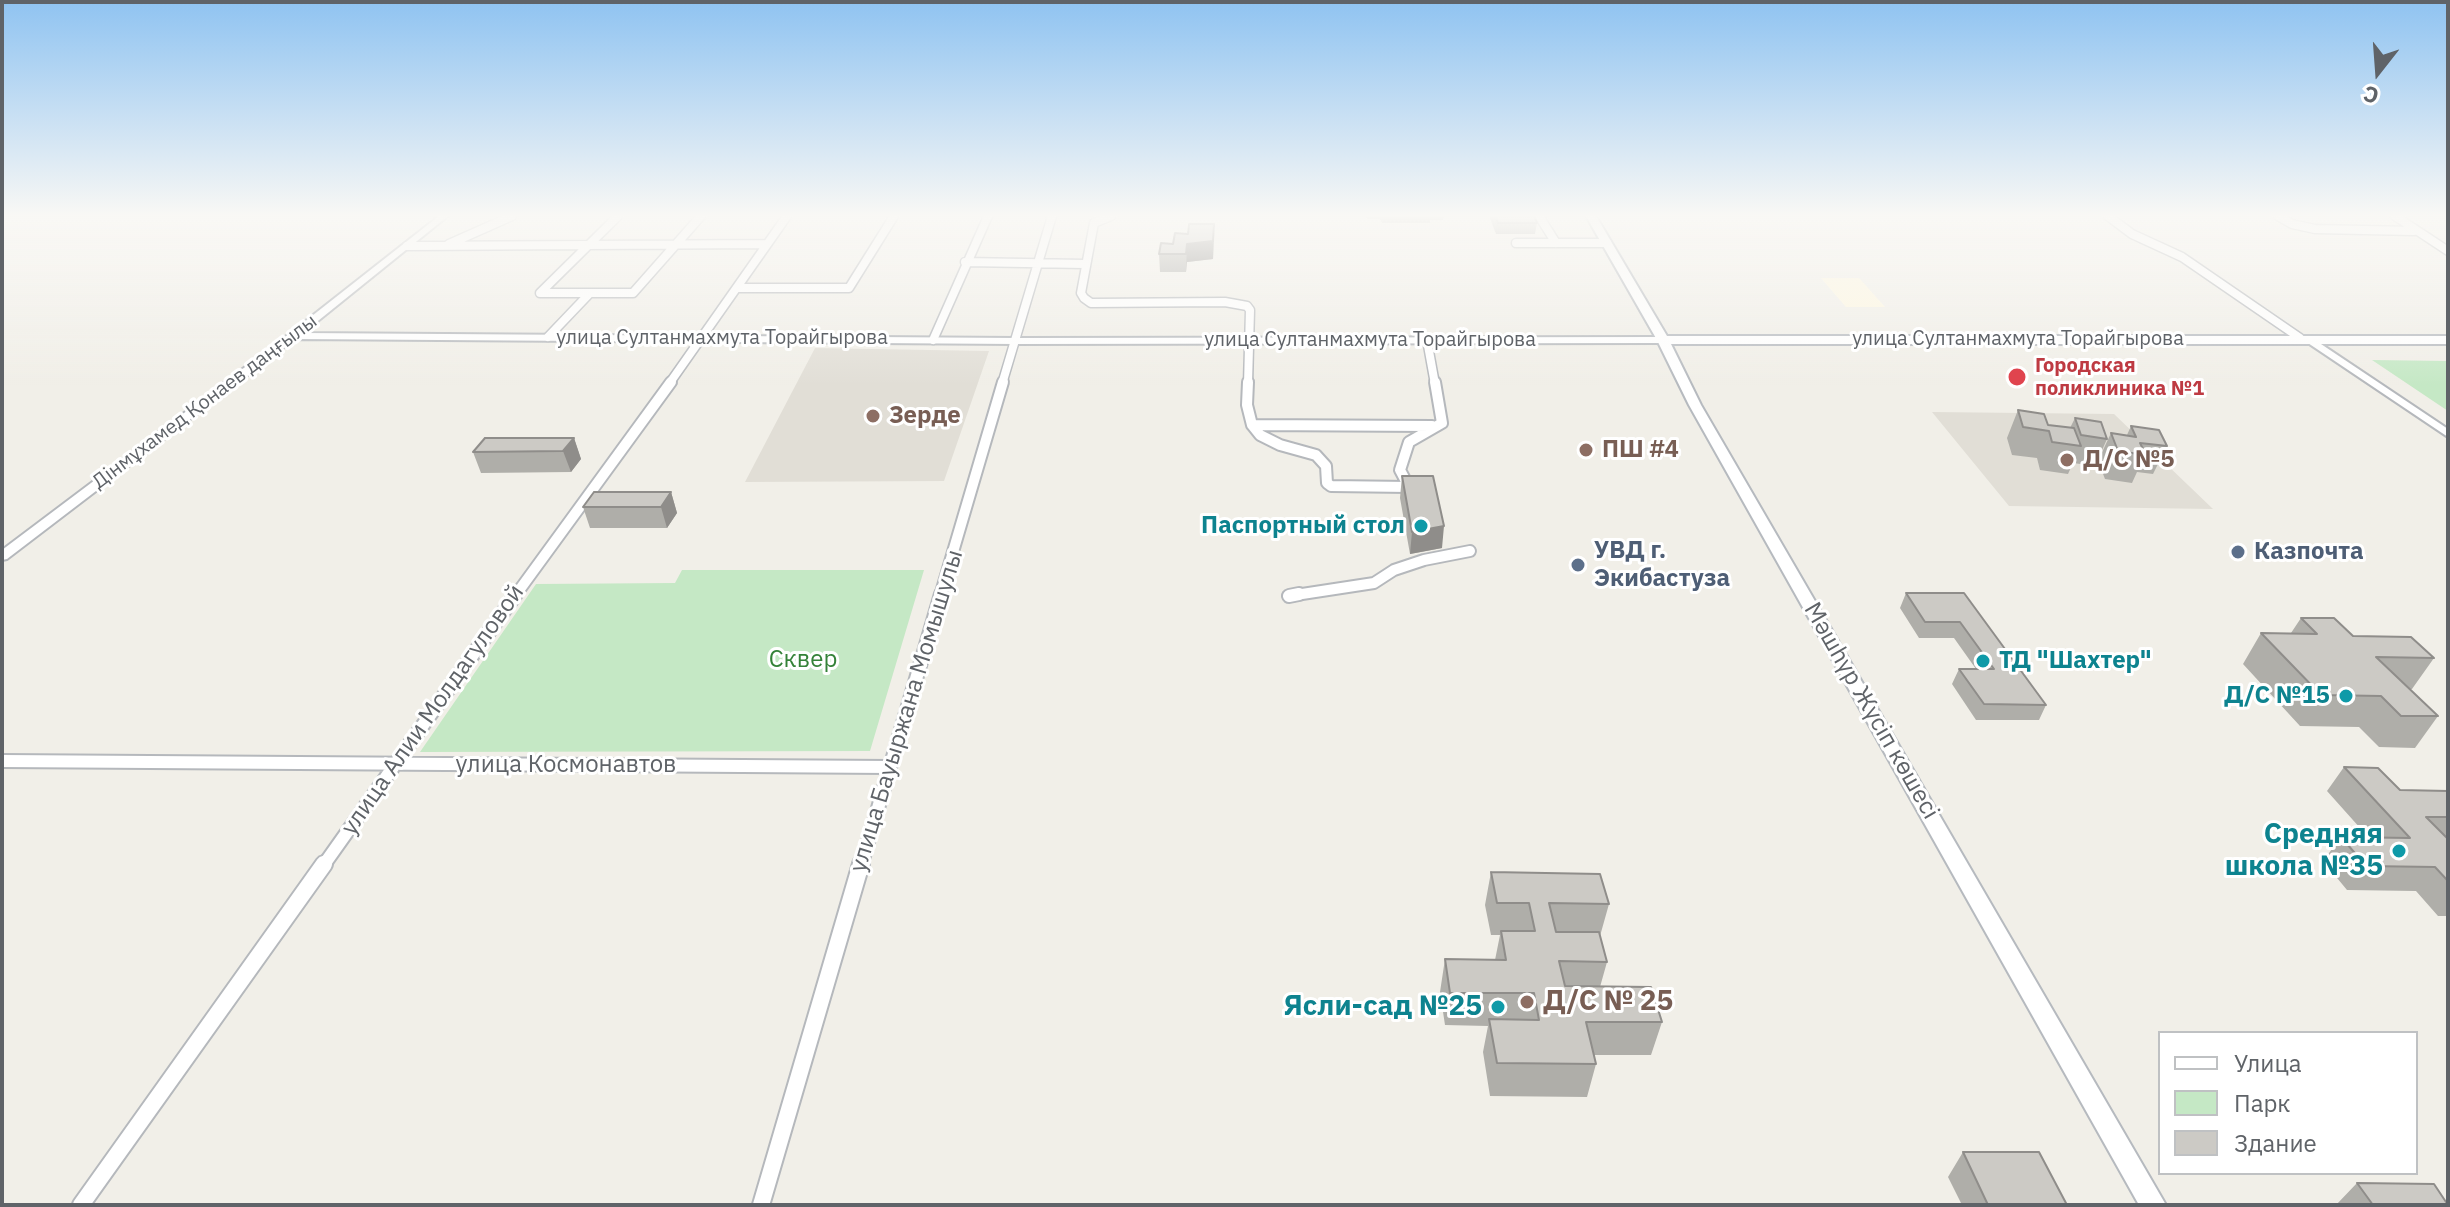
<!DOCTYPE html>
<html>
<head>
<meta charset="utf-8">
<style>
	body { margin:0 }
	#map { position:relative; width:2450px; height:1207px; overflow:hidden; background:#f1efe8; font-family:"IBM Plex Sans",sans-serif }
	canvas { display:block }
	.frame { position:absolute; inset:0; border:4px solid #5f6368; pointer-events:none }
	.legend { position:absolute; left:2158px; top:1031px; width:260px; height:144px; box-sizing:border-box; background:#fff; border:2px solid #bfc1c3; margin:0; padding:10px 14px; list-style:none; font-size:24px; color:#5f6368 }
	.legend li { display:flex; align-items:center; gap:16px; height:40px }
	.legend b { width:40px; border:2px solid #bfc1c3 }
	.north { position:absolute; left:2338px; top:32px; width:80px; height:80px; -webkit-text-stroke:6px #fff; paint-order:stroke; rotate:197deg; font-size:22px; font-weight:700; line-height:32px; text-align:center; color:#5f6368 }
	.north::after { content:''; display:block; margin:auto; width:28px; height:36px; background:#5f6368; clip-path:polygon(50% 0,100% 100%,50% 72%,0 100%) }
</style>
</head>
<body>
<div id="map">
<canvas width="2450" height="1207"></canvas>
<div class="frame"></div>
<ul class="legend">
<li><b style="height:10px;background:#fff"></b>Улица</li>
<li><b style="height:22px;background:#c5e8c5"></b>Парк</li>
<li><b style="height:22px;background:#cccac5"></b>Здание</li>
</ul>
<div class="north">С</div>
</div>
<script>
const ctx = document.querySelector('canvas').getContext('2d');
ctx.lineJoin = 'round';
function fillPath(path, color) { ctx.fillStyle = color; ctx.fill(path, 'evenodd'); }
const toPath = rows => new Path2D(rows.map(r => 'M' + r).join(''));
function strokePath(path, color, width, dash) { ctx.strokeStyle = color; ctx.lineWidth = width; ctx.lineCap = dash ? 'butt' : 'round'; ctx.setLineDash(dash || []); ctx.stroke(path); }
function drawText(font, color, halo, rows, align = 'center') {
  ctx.font = font + ' "IBM Plex Sans",sans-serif'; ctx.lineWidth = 6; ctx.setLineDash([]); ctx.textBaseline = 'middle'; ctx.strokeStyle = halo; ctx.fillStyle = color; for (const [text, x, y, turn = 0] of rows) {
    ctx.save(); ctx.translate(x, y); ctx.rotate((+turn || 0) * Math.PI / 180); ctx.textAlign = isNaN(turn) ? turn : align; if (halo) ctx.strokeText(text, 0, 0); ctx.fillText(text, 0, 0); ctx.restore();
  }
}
const commercial = toPath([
	[1821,278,1859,278,1885,307,1846,307]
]);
const education = toPath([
	[815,348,989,351,944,481,745,482],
	[1932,412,2114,414,2213,509,2009,506]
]);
const green = toPath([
	[2372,360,2448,361,2448,411],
	[682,570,924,570,870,751,420,752,536,584,675,583]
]);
const minorFar3 = toPath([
	[1111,216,1094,223,1081,293,1084,298,1091,303,1225,302,1247,306,1250,310,1248,384],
	[1539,216,1556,243],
	[2108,216,2132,234,2182,257,2300,338],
	[2278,216,2292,224,2315,229,2414,231],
	[2395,216,2448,251],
	[1516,243,1607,243],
	[449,244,512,216],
	[407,246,766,244],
	[965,262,1085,264],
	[737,288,849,288,894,216],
	[590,293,633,293,701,216],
	[548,337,590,293,540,293,618,216],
	[933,340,988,216],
	[1427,340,1435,384],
	[669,384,787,216],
	[1002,384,1052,216]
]);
const minorFar2 = toPath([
	[1248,382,1247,405,1252,425,1260,435,1280,445,1316,455,1326,466,1327,483,1331,486,1409,487,1400,470,1409,442,1442,423,1435,382],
	[1252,425,1432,426],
	[515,596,671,382],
	[940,596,1003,382],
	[1289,596,1374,583,1394,570,1424,560,1470,551]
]);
const minorFar1 = toPath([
	[1289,596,1299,594],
	[2,761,890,767],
	[323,866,516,594],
	[861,866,941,594]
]);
const minor = toPath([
	[81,1205,324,864],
	[761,1205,861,864]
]);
const tertiary = toPath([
	[439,216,448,216,303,333,1016,338,1663,337,1668,340,1663,343,1016,344,295,339,7,559,2,560,2,550,289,334,439,216],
	[2309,336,2448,429,2448,437,2305,341,2305,337,2309,336]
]);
const secondary = toPath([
	[1586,216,1596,216,1667,336,2448,336,2448,344,1671,344,1701,405,2166,1205,2139,1205,1689,405,1657,340,1586,216]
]);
const wall = toPath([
	[1366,216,1444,216,1443,220,1430,220,1430,223,1382,223,1380,219,1367,219],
	[1489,216,1534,216,1537,223,1535,234,1496,234],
	[1214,241,1213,259,1187,262,1186,272,1160,272,1159,254,1173,244],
	[2018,410,2048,425,2070,428,2075,418,2107,439,2095,466,2073,463,2068,474,2040,470,2037,458,2012,455,2007,438],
	[2131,426,2167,446,2153,474,2137,472,2132,483,2105,479,2098,461,2111,433,2127,435],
	[574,438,581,459,571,472,481,473,473,452],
	[1402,476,1442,548,1410,554,1400,498],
	[671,492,677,513,667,528,590,528,583,507],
	[1906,593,1964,593,2046,705,2039,720,1976,720,1952,684,1959,669,1976,669,1954,638,1919,638,1900,608],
	[2301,618,2353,636,2434,658,2412,689,2409,689,2438,716,2415,748,2379,747,2359,727,2300,726,2243,664,2261,633,2291,633],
	[2344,767,2400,790,2448,791,2448,916,2438,916,2416,891,2347,890,2323,861,2341,837,2369,838,2327,791],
	[1491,872,1609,904,1600,936,1607,962,1600,987,1662,1022,1651,1055,1594,1055,1596,1064,1587,1097,1490,1096,1483,1052,1488,1026,1445,1025,1440,992,1445,959,1495,960,1500,935,1491,935,1485,905],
	[1963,1152,2067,1205,1962,1205,1948,1177],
	[2357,1183,2448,1205,2336,1205]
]);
const shadedWall = toPath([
	[1214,224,1213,259,1187,262,1186,272,1187,244],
	[574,438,581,459,571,472,563,451],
	[671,492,677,513,667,528,661,507],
	[1444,526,1442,548,1410,554,1412,532]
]);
const building = toPath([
	[1495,216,1534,216,1537,223,1498,223,1495,216],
	[1189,224,1214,224,1213,241,1187,244,1186,254,1159,254,1161,243,1173,244,1175,233,1188,234,1189,224],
	[2018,410,2044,414,2048,425,2074,428,2081,446,2052,442,2049,431,2023,427,2018,410],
	[2075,418,2101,422,2107,439,2081,435,2075,418],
	[2131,426,2159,430,2167,446,2140,443,2146,455,2118,451,2111,433,2136,437,2131,426],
	[485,438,574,438,563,451,473,452,485,438],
	[1402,476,1433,476,1444,526,1412,532,1402,476],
	[594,492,671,492,661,507,583,507,594,492],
	[1906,593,1964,593,2046,705,1984,704,1959,669,1994,669,1960,622,1925,622,1906,593],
	[2301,618,2334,618,2353,636,2411,637,2434,658,2376,657,2438,716,2401,716,2381,696,2321,695,2261,633,2317,634,2301,618],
	[2344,767,2378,768,2400,790,2448,791,2448,817,2426,817,2448,839,2448,881,2435,867,2366,866,2341,837,2410,838,2344,767],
	[1491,872,1600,874,1609,904,1549,903,1556,932,1599,932,1607,962,1559,961,1565,986,1651,987,1662,1022,1586,1022,1596,1064,1497,1063,1489,1019,1539,1020,1534,993,1450,993,1445,959,1506,960,1501,931,1535,931,1529,903,1497,903,1491,872],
	[1963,1152,2039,1152,2067,1205,1988,1205,1963,1152],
	[2357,1183,2434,1184,2448,1205,2373,1205,2357,1183]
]);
const markers = [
	[2017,377,10,"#e0444e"],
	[873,416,8,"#8d6e63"],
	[1586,450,8,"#8d6e63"],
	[2067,460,8,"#8d6e63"],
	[1421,526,8,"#0f9aa8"],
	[2238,552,8,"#5c6f8a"],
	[1578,565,8,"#5c6f8a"],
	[1983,661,8,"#0f9aa8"],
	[2346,696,8,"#0f9aa8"],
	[2399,851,8,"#0f9aa8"],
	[1527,1002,8,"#8d6e63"],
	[1498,1007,8,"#0f9aa8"]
];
const farStreetnames = [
	["улица Султанмахмута Торайгырова",722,338],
	["улица Султанмахмута Торайгырова",2018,339],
	["улица Султанмахмута Торайгырова",1370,340],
	["Дінмұхамед Қонаев даңғылы",205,402,-37]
];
const farHealthnames = [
	["Городская",2035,366],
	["поликлиника №1",2035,389]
];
const educationNames = [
	["Зерде",889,416],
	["ПШ #4",1602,450],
	["Д/С №5",2083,460]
];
const cultureNames = [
	["Паспортный стол",1405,526],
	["ТД \"Шахтер\"",1999,661,"left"],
	["Д/С №15",2330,696]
];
const serviceNames = [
	["УВД г.",1594,551],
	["Экибастуза",1594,579],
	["Казпочта",2254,552]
];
const parkNames = [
	["Сквер",803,660]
];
const streetNames = [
	["улица Алии Молдагуловой",433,710,-55],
	["улица Бауыржана Момышулы",907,711,-73],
	["Мәшһүр Жүсіп көшесі",1871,711,60],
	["улица Космонавтов",566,765]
];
const nearCulturenames = [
	["Средняя",2383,835],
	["школа №35",2383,867],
	["Ясли-сад №25",1482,1007]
];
const nearEducationnames = [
	["Д/С № 25",1543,1002]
];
fillPath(commercial, '#fef7e0');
fillPath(education, '#e1ded6');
fillPath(green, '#c5e8c5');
strokePath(minorFar3, '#b5b8bc', 11);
strokePath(minorFar2, '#b5b8bc', 14);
strokePath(minorFar1, '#b5b8bc', 16);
strokePath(minor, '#b5b8bc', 20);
strokePath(tertiary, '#b5b8bc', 4);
strokePath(secondary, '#b6babf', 4);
strokePath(minorFar3, '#fff', 8);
strokePath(minorFar2, '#fff', 10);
strokePath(minorFar1, '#fff', 12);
strokePath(minor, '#fff', 16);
fillPath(tertiary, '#fff');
fillPath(secondary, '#fff');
fillPath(wall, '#afaea9');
fillPath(shadedWall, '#8f8d8a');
fillPath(building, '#cccac5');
strokePath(building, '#8f8d8a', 2);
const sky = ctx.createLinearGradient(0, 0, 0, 385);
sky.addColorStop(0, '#8fc3f1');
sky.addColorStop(0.56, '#f9f8f5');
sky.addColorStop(1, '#f9f8f500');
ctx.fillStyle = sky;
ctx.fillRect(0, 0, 2450, 385);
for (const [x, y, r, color] of markers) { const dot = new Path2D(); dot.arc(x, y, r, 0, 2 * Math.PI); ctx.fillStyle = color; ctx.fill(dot); strokePath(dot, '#fff', 3); }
drawText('20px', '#5f6368', '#fff', farStreetnames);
drawText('bold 20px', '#be3a42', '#fff', farHealthnames, 'left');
drawText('bold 24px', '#785e54', '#fff', educationNames, 'left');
drawText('bold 24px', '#0d838f', '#fff', cultureNames, 'right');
drawText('bold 24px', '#4e5e75', '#fff', serviceNames, 'left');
drawText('24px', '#348238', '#fff', parkNames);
drawText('24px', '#5f6368', '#fff', streetNames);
drawText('bold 28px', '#0d838f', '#fff', nearCulturenames, 'right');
drawText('bold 28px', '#785e54', '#fff', nearEducationnames, 'left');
</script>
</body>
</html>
